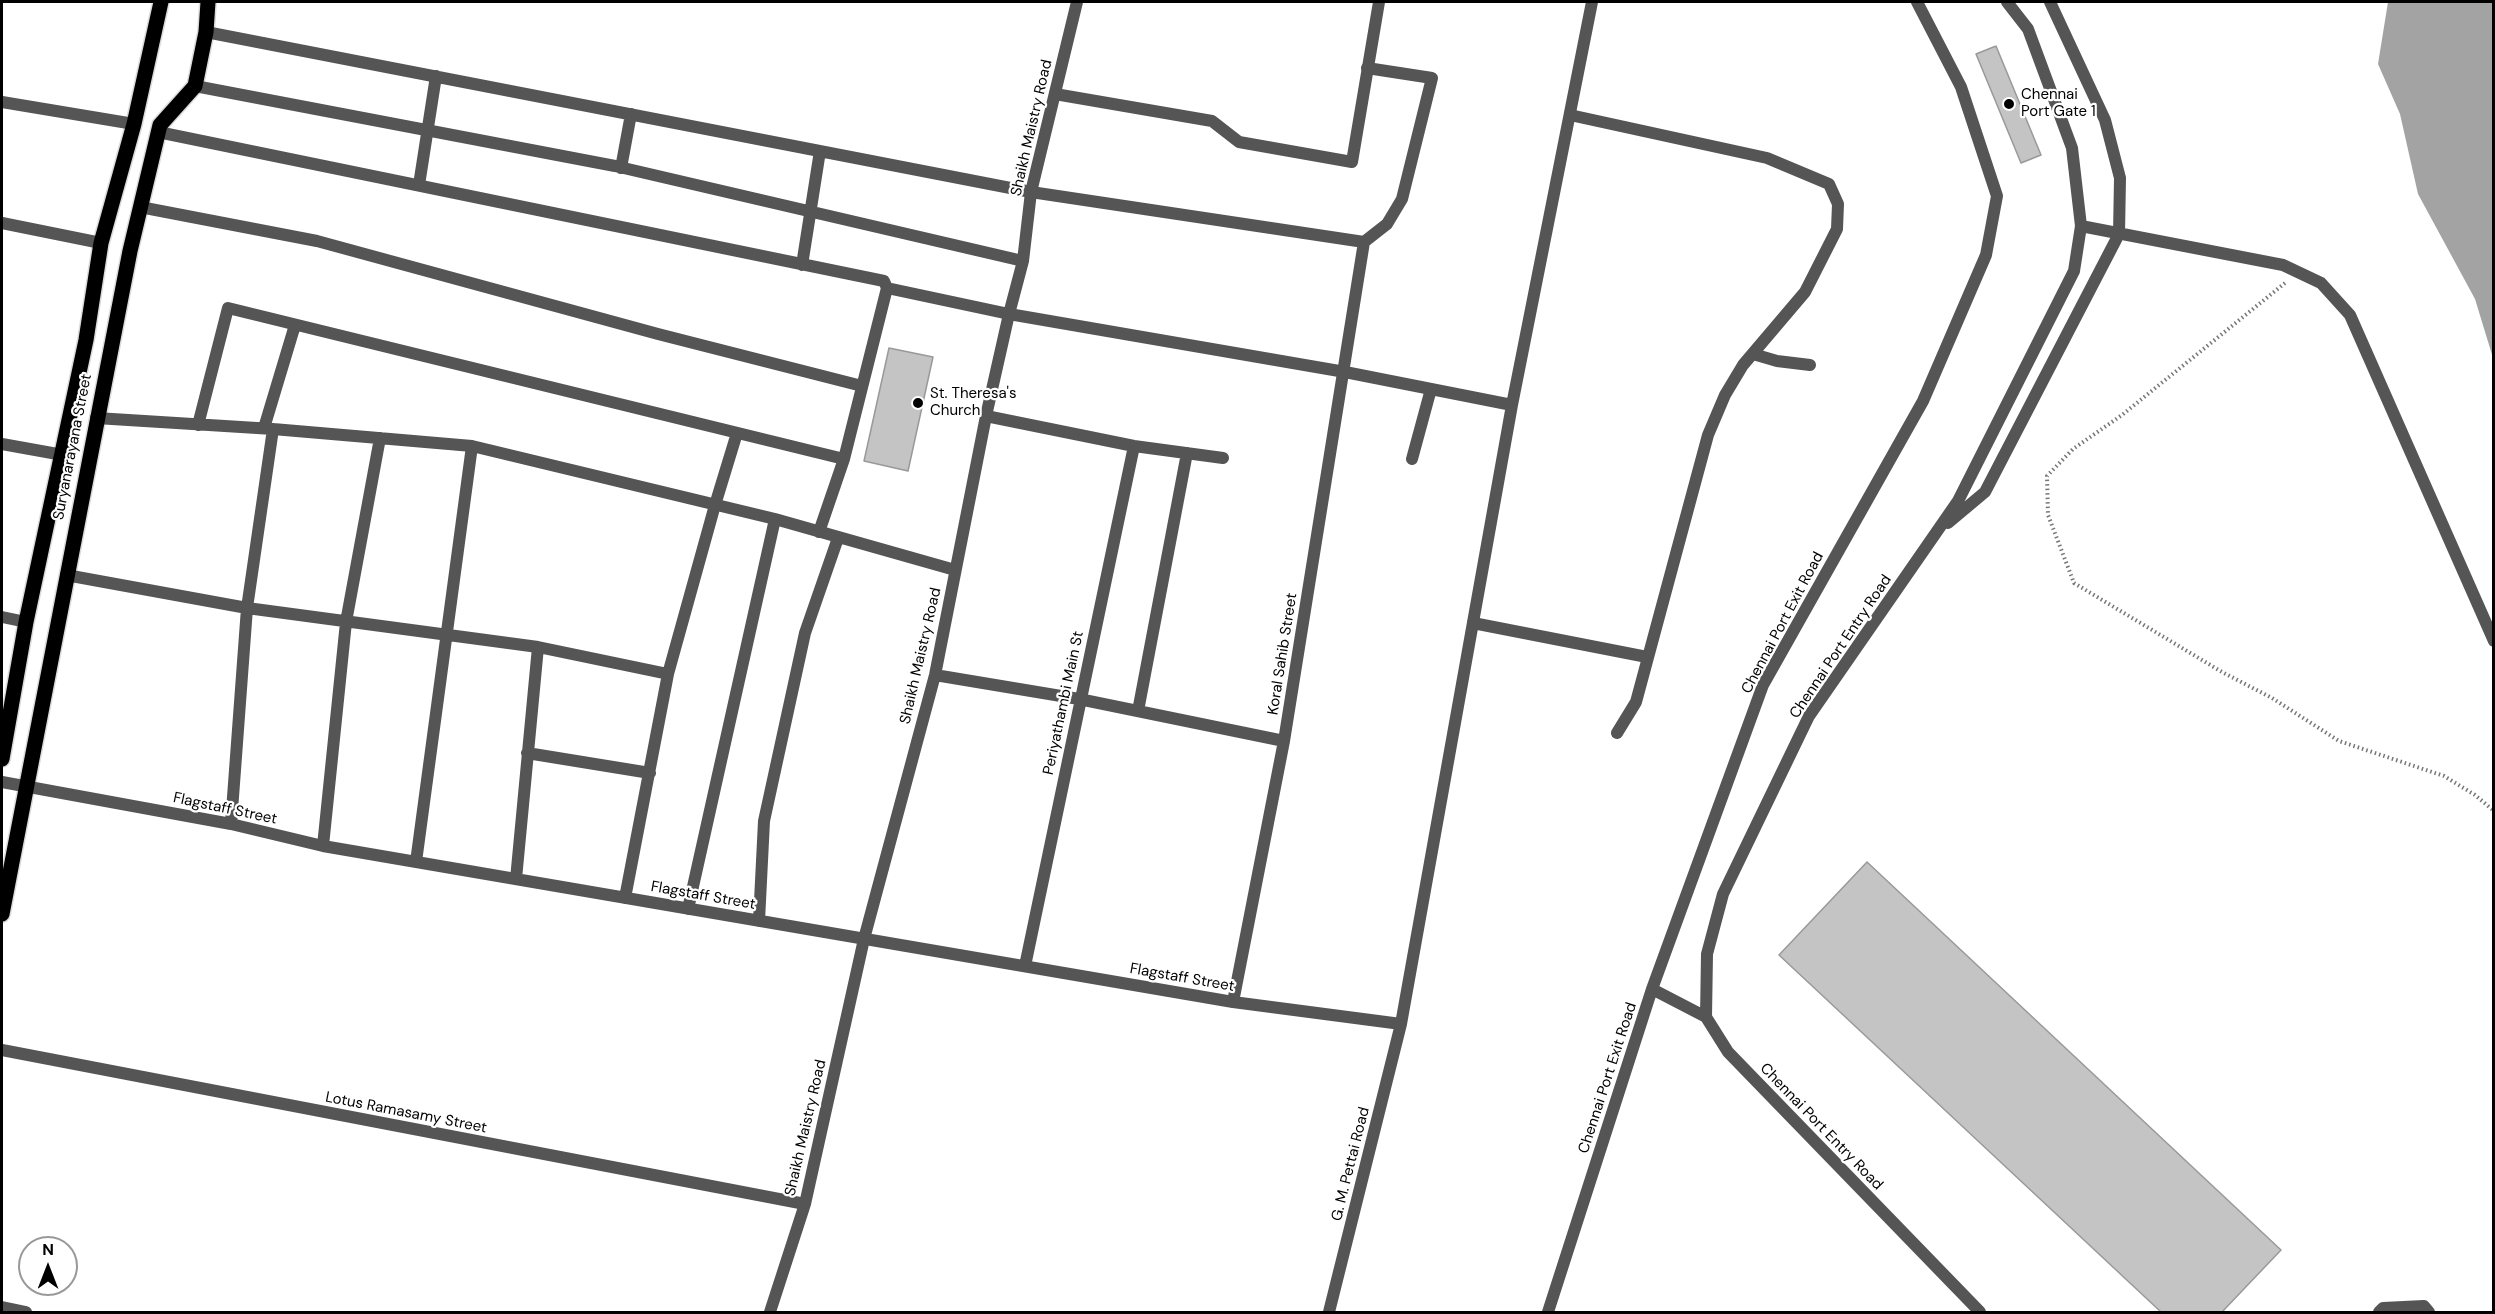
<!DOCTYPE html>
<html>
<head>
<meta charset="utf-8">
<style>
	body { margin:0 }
	#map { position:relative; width:2495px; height:1314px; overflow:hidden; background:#fff; font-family:"DM Sans",sans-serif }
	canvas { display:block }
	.frame { position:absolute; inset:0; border:3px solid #000; pointer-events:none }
	.north { position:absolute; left:18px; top:1236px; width:60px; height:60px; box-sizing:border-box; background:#fff; border:2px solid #999; border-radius:50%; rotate:0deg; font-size:16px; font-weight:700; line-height:24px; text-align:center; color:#000 }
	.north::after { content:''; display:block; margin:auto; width:21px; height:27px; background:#000; clip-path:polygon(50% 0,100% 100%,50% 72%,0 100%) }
</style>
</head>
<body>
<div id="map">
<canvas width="2495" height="1314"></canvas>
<div class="frame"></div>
<div class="north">N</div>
</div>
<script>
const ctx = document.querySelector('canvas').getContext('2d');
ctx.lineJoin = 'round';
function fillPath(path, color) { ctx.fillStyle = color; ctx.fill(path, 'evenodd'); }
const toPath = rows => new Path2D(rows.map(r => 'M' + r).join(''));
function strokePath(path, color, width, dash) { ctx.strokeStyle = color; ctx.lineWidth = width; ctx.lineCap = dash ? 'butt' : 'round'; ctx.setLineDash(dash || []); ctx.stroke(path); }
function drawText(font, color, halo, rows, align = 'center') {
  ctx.font = font + ' "DM Sans",sans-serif'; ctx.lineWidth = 4.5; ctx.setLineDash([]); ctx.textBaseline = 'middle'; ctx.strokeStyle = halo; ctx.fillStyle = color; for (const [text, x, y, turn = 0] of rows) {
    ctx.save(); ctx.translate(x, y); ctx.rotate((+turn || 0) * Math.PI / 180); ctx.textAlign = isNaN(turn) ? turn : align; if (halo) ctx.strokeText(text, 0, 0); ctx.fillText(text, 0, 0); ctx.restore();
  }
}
const water = toPath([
	[2388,2,2493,2,2493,358,2475,299,2418,194,2400,114,2378,64]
]);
const building = toPath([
	[1996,46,2041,155,2021,163,1976,54,1996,46],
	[889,348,933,357,908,471,864,461,889,348],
	[1867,862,2281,1250,2222,1312,2161,1312,1779,955,1867,862]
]);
const path = toPath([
	[2285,283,2122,415,2073,449,2047,476,2048,515,2074,583,2222,672,2272,698,2339,741,2444,776,2475,795,2494,811]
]);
const lane = toPath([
	[1055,94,1212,121,1239,142,1352,162,1379,2],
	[1570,115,1767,158,1829,184,1838,204,1837,229,1805,292,1743,365,1725,395,1708,435,1636,702,1617,733],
	[2081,226,2283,265,2321,283,2350,315,2494,641],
	[1753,354,1777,361,1810,365],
	[1948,523,1985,492,2119,234,2120,178,2105,120,2050,2],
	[1473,623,1647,657],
	[1652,989,1706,1017],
	[1548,1312,1652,989,1763,685,1923,401,1986,255,1997,196,1961,87,1917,2],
	[1980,1312,1728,1052,1706,1017,1707,954,1723,894,1809,716,1958,501,2074,271,2081,226,2072,148,2028,29,2007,2],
	[2379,1312,2383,1308,2424,1306,2429,1312]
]);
const street = toPath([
	[206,32,1031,192,1364,242,1387,224,1402,199,1432,78,1367,68],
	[195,86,615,166,1023,261],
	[2,102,134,124],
	[158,132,884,281,887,288,844,459,819,532],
	[621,168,631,114],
	[419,185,436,76],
	[140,207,317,241,658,334,862,386],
	[2,223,101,243],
	[802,265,820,151],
	[887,288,1009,314,1345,372,1512,405],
	[986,416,1134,446,1223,458],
	[96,418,273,429,472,446,775,519,955,570],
	[198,425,228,308,844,459],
	[264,428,295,325],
	[2,444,63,455],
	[1412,459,1431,389],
	[66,575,247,608,538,647,668,674],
	[2,617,26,622],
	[935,675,1079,699,1284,741],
	[1138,711,1187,453],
	[527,753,650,773],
	[2,782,231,824,323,846,1233,1002,1401,1024],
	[231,824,247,608,273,429],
	[323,846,346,622,380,438],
	[416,862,472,446],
	[516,879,538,647],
	[625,898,668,674,715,505,737,433],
	[688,909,775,519],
	[759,921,764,821,805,633,838,538],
	[1025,966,1134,446],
	[1233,1002,1284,741,1364,242],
	[2,1050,805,1204],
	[2,1307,26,1312],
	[770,1312,805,1204,864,939,935,675,986,416,1009,314,1023,261,1031,192,1077,2],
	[1329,1312,1401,1024,1512,405,1592,2]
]);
const primary = toPath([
	[2,759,26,622,86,340,101,243,134,124,161,2],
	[2,914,130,251,160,125,195,86,206,32,208,2]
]);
const markers = [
	[2009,104,6,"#000"],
	[918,403,6,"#000"]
];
const poiNames = [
	["Chennai",2021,95],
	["Port Gate 1",2021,112],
	["St. Theresa's",930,394],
	["Church",930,411]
];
const streetNames = [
	["Shaikh Maistry Road",1032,128,-77],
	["Suryanarayana Street",73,447,-79],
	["Chennai Port Exit Road",1783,623,-62],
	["Chennai Port Entry Road",1841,647,-56],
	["Koral Sahib Street",1283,654,-81],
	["Shaikh Maistry Road",921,656,-77],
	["Periyathambi Main St",1064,703,-78],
	["Flagstaff Street",225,809,12],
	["Flagstaff Street",703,896,10],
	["Flagstaff Street",1182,978,10],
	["Chennai Port Exit Road",1608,1078,-72],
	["Lotus Ramasamy Street",406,1113,11],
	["Chennai Port Entry Road",1821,1127,46],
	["Shaikh Maistry Road",806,1128,-77],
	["G. M. Pettai Road",1351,1164,-76]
];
fillPath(water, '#a3a3a3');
fillPath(building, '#c4c4c4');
strokePath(building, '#999', 1.5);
strokePath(primary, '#dbdbdb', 18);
strokePath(path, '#777', 4, [1.5, 3]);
strokePath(lane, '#555', 12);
strokePath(street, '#555', 12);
strokePath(primary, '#000', 15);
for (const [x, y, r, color] of markers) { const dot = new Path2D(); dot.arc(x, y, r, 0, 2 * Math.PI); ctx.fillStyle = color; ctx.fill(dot); strokePath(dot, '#fff', 2); }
drawText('15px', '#000', '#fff', poiNames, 'left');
drawText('15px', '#000', '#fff', streetNames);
</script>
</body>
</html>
